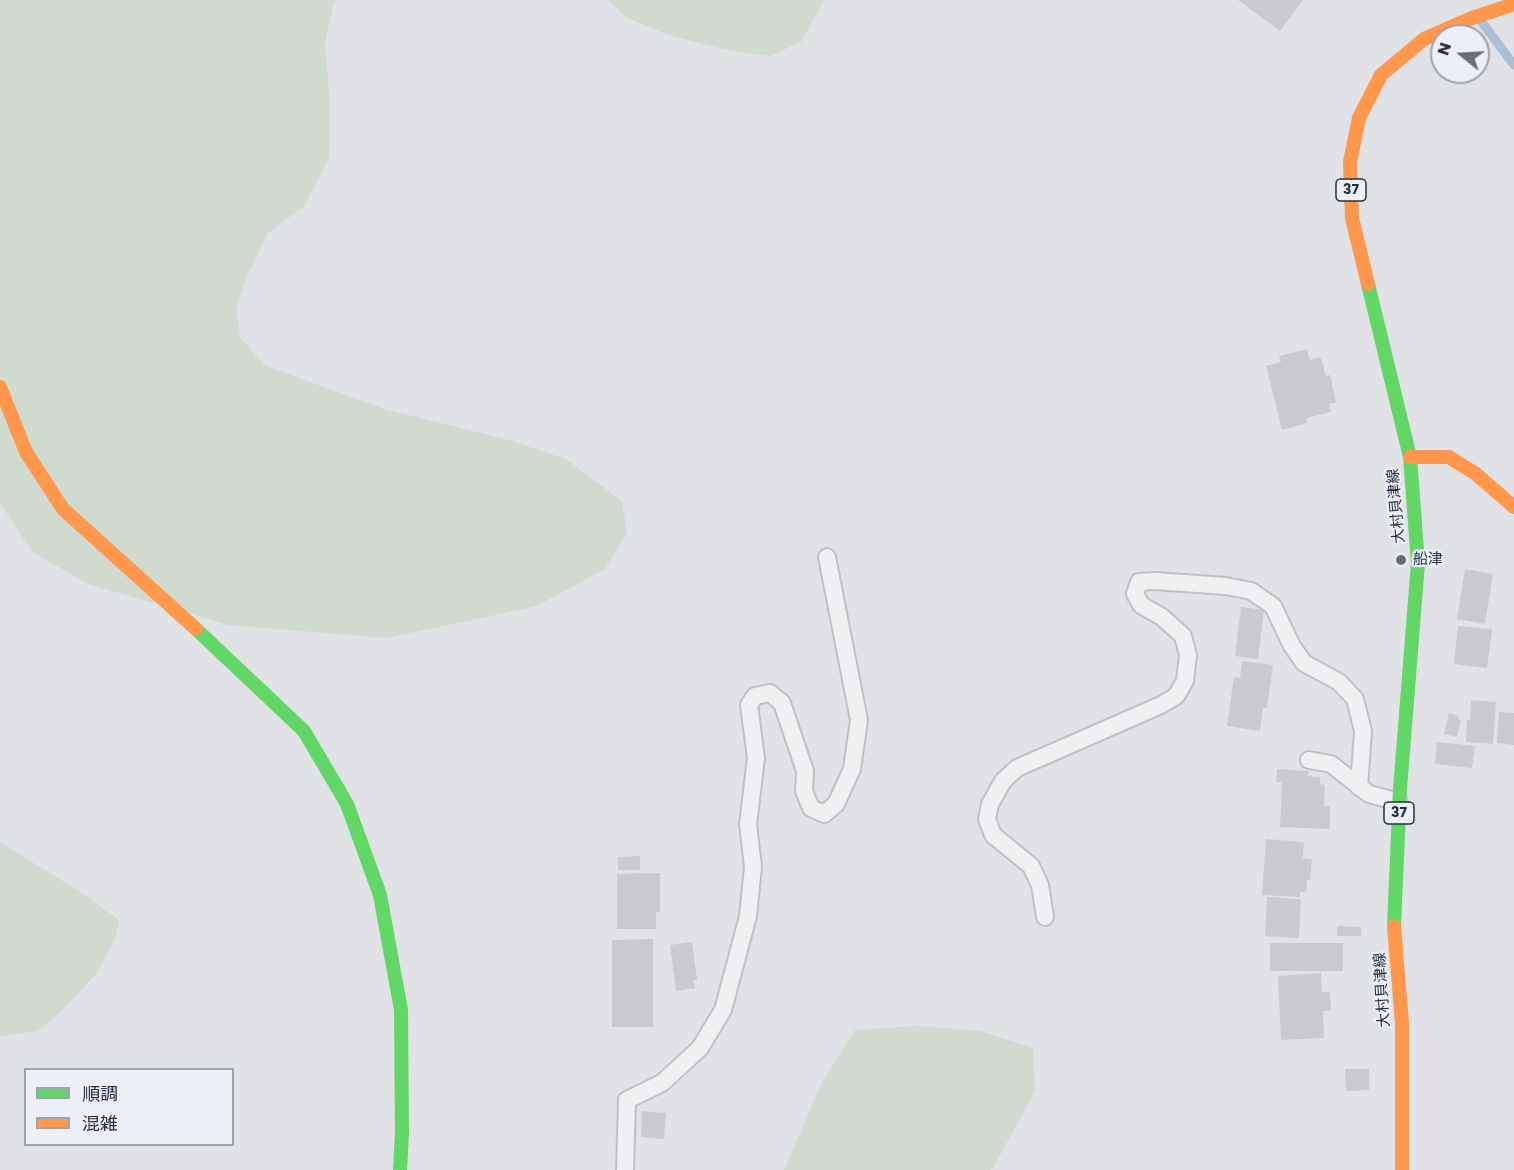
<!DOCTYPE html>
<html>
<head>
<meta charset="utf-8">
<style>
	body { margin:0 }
	#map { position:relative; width:1514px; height:1170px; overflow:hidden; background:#e0e2e5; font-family:Poppins,"Noto Sans JP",sans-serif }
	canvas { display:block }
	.legend { position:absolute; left:24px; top:1068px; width:210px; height:78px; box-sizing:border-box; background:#ecf0f6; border:2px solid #9ca3ad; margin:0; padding:8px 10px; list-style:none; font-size:18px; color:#252f40 }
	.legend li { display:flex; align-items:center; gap:12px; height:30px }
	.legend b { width:30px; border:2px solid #9ca3ad }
	.north { position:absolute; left:1430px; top:24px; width:60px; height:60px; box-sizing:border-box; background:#ecf0f6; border:2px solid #9ca3ad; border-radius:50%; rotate:288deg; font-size:16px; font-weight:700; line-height:24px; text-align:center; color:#252f40 }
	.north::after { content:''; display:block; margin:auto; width:21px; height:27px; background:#666e7a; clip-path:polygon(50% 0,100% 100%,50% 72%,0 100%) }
</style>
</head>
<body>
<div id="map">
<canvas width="1514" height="1170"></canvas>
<ul class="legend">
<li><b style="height:8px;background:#63d668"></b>順調</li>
<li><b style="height:8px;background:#ff974d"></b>混雑</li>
</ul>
<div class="north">N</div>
</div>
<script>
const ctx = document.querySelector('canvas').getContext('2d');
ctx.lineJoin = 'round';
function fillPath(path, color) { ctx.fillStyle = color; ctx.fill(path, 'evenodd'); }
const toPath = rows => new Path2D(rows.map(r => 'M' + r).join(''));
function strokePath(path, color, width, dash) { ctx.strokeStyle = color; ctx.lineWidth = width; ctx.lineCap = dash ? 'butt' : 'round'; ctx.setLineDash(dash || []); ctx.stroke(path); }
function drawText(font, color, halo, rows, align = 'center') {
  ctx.font = font + ' Poppins,"Noto Sans JP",sans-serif'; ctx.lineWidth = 4.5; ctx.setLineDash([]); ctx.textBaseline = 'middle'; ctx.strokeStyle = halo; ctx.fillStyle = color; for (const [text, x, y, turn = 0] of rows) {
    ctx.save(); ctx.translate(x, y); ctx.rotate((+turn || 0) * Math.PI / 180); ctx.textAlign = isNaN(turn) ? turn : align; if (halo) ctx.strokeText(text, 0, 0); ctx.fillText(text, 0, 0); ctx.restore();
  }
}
const green = toPath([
	[0,0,337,0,334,2,325,42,330,106,329,158,304,206,268,233,247,276,236,309,240,337,264,365,384,409,509,440,566,459,622,501,627,533,605,569,537,606,387,638,229,625,88,584,32,552,0,503],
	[607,0,824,0,801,42,770,56,722,49,668,35,628,18],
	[0,842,77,890,119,920,115,939,96,974,62,1011,37,1031,0,1036],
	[916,1026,980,1031,1033,1048,1035,1091,993,1168,990,1170,784,1170,820,1086,855,1030]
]);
const stream = toPath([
	[1481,21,1514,65]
]);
const building = toPath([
	[1238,0,1303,0,1280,31],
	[1307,349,1310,360,1321,357,1326,376,1330,375,1336,402,1329,404,1331,412,1306,418,1307,423,1282,430,1266,366,1281,362,1279,356],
	[1465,569,1493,574,1485,624,1457,619],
	[1241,607,1264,610,1258,659,1235,656],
	[1458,626,1492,629,1487,668,1454,664],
	[1242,661,1273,665,1267,708,1263,708,1260,731,1227,726,1234,677,1240,678],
	[1471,700,1496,702,1493,744,1466,742,1467,720,1470,720],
	[1499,712,1514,713,1514,745,1497,743],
	[1449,713,1459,716,1458,719,1461,720,1457,737,1444,734],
	[1437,742,1475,746,1472,768,1435,764],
	[1277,769,1309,771,1308,776,1320,777,1320,784,1325,785,1324,806,1330,806,1330,829,1280,827,1282,783,1276,782],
	[1266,839,1304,842,1303,858,1312,859,1310,880,1307,880,1306,892,1300,892,1300,897,1262,895],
	[640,856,640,870,618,870,618,857],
	[660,873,660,912,656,912,656,929,617,929,617,874],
	[1267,897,1301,899,1299,938,1265,936],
	[1337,926,1361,927,1361,936,1337,936],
	[653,939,653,1027,612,1027,612,940],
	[692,942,697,980,693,980,695,988,676,991,670,945],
	[1270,943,1343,943,1343,971,1270,971],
	[1321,973,1322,992,1330,992,1331,1010,1323,1011,1324,1038,1281,1040,1278,976],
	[1345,1069,1369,1069,1369,1090,1346,1091],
	[642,1111,666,1113,664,1139,641,1137]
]);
const lane = toPath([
	[1309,760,1331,764,1369,794,1399,802],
	[1045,917,1040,885,1031,866,993,835,987,819,990,804,1003,781,1017,768,1161,705,1176,696,1185,681,1188,655,1183,636,1162,617,1141,605,1135,594,1139,582,1155,581,1226,586,1251,591,1273,606,1292,646,1304,663,1339,682,1355,699,1363,731,1359,787],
	[625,1170,627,1100,662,1083,700,1048,723,1010,748,916,753,867,748,824,756,758,749,705,755,696,770,693,782,703,805,771,804,791,811,808,824,814,836,804,852,769,859,720,827,557]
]);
const fast = toPath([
	[1368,284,1410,457,1418,563,1400,789,1394,926],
	[196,629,304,731,347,804,380,895,401,1010,402,1133,400,1170]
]);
const slow = toPath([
	[1368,284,1352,218,1350,162,1359,118,1381,75,1424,39,1472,18,1514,4],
	[0,387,26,452,63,509,196,629],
	[1410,457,1449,457,1476,474,1514,507],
	[1394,926,1402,1023,1402,1170]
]);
const markers = [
	[1401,560,6,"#666e7a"]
];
const shields = [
	[1351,190,30],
	[1399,813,30]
];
const shieldNames = [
	["37",1351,190],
	["37",1399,813]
];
const streetNames = [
	["大村貝津線",1397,506,-95],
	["大村貝津線",1383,990,-94]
];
const poiNames = [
	["船津",1413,560]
];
fillPath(green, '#d0dacf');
strokePath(stream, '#abbed4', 9);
fillPath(building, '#c8cacd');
strokePath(lane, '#bec0c3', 20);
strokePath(lane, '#eff0f2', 16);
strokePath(fast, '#63d668', 14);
strokePath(slow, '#ff974d', 14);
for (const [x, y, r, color] of markers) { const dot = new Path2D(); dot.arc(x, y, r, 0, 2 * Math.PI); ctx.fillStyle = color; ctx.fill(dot); strokePath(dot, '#ecf0f6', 2); }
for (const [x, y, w] of shields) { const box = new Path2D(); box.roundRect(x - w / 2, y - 11, w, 22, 4.5); ctx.fillStyle = '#ecf0f6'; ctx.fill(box); strokePath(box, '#252f40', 1.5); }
drawText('bold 14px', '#252f40', null, shieldNames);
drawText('15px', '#252f40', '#ecf0f6', streetNames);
drawText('15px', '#252f40', '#ecf0f6', poiNames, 'left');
</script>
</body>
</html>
